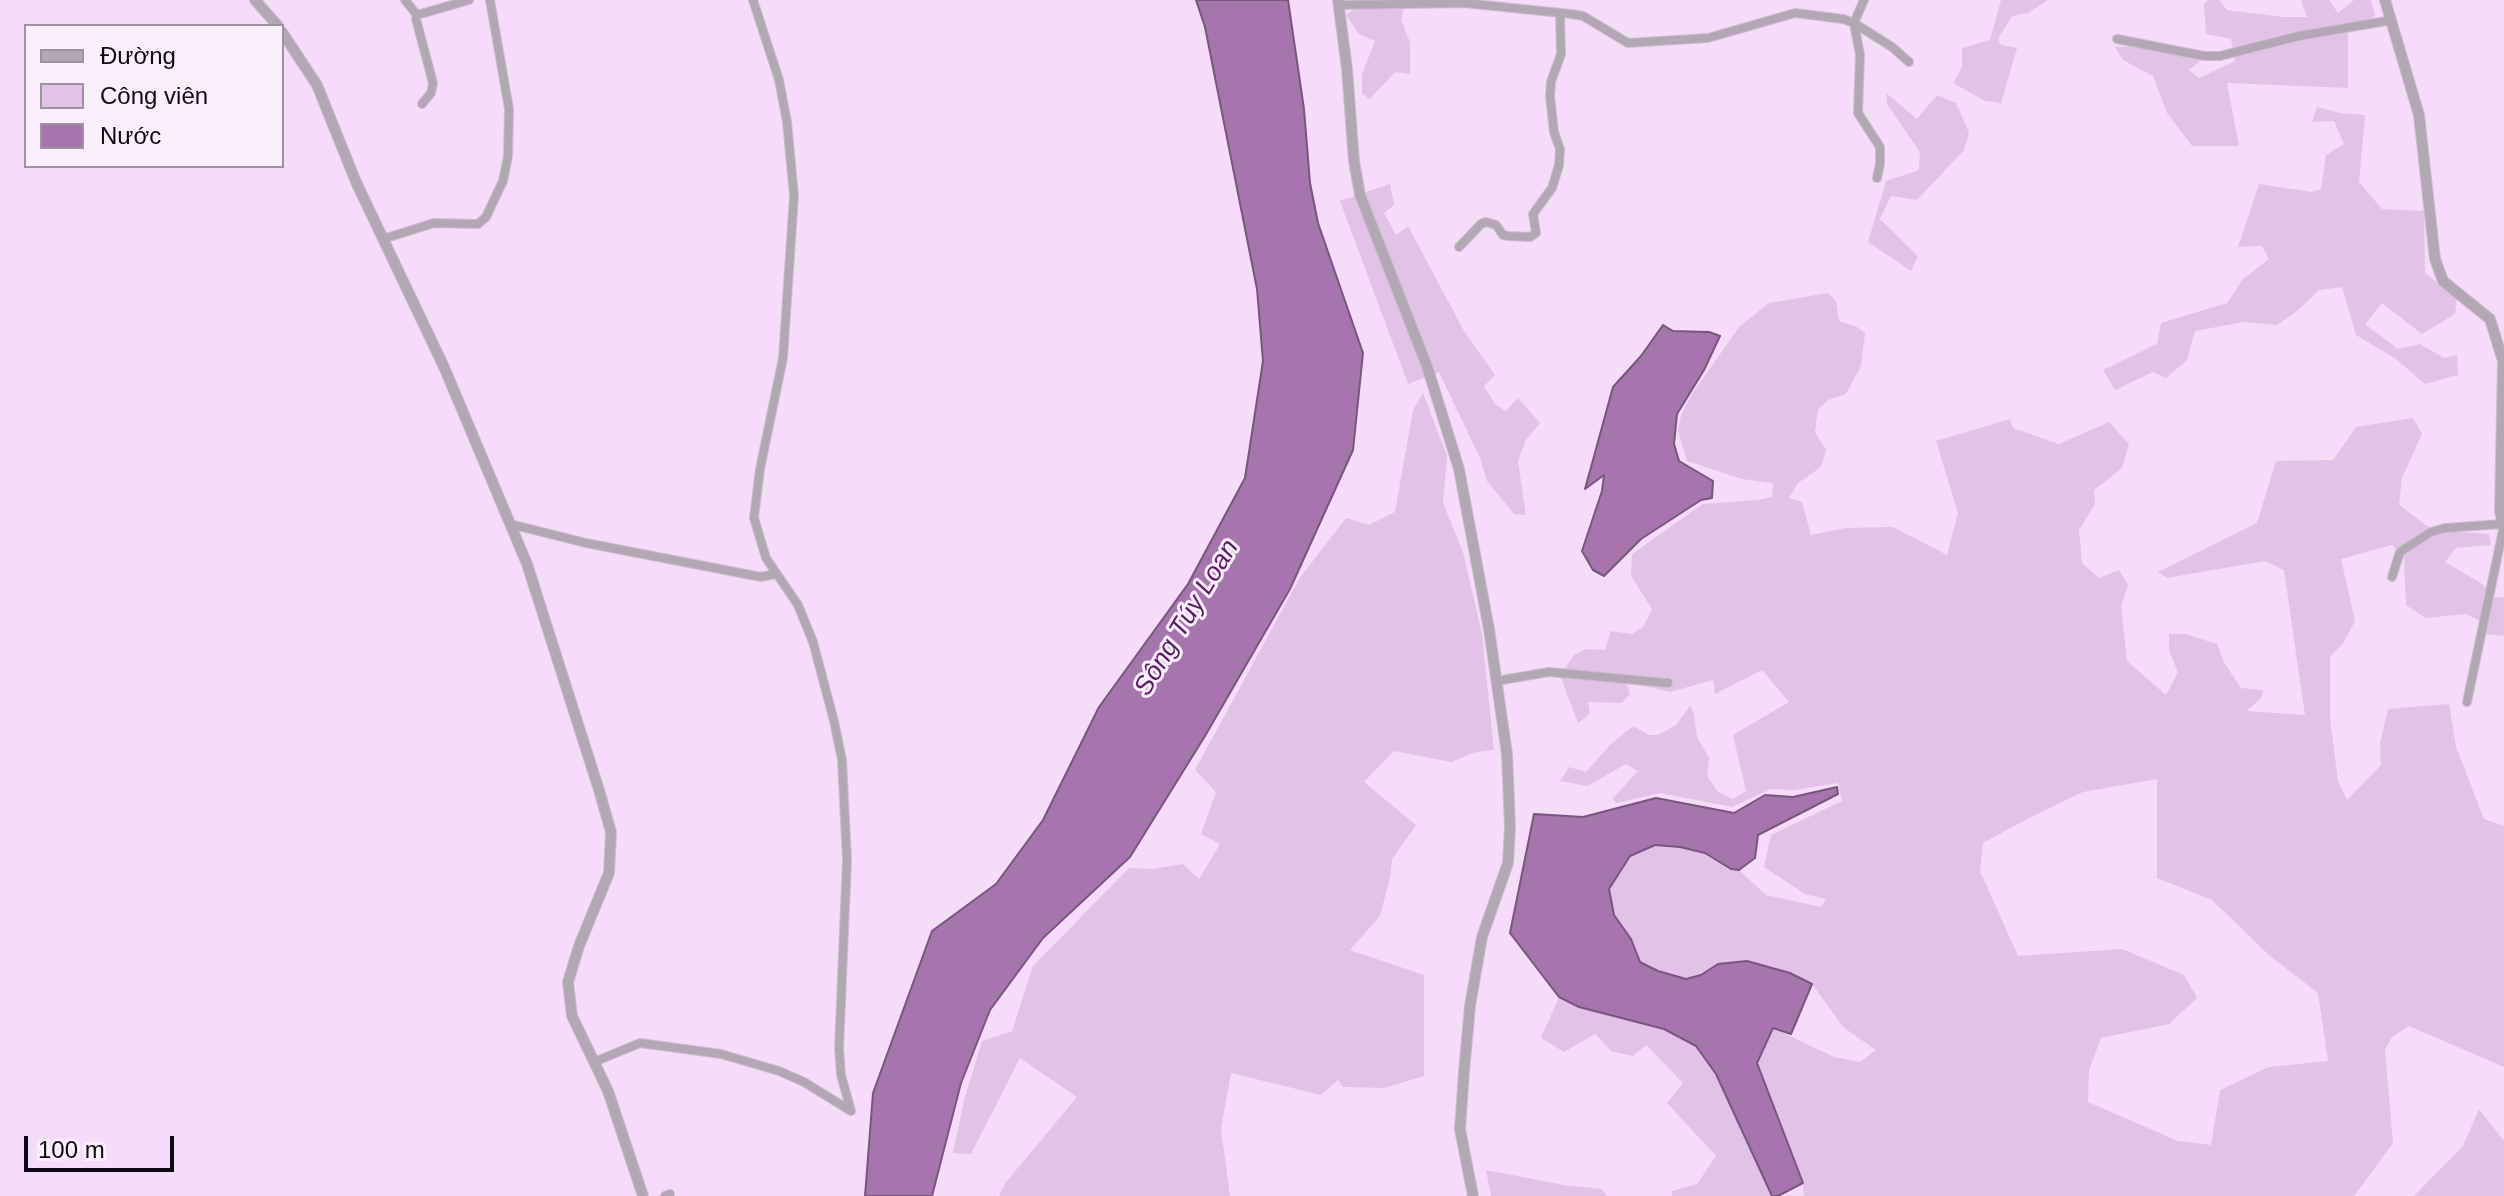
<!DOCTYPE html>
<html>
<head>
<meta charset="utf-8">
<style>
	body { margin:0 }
	#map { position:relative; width:2504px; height:1196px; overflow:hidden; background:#f5dcf9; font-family:Helvetica,sans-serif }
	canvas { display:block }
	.legend { position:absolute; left:24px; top:24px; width:260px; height:144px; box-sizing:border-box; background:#fcedff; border:2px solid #9e92a1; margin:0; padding:10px 14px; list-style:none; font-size:24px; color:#110913 }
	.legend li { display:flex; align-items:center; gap:16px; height:40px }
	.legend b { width:40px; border:2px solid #9e92a1 }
	.scale { position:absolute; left:24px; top:1136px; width:150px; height:36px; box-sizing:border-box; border:4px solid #110913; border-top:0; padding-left:10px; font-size:24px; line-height:28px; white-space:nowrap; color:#110913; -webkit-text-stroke:6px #fcedff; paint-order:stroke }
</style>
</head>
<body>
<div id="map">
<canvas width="2504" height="1196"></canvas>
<ul class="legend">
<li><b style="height:10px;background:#b2a8b4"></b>Đường</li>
<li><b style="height:22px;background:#e3c2e8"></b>Công viên</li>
<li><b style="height:22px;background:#a675ae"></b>Nước</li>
</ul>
<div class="scale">100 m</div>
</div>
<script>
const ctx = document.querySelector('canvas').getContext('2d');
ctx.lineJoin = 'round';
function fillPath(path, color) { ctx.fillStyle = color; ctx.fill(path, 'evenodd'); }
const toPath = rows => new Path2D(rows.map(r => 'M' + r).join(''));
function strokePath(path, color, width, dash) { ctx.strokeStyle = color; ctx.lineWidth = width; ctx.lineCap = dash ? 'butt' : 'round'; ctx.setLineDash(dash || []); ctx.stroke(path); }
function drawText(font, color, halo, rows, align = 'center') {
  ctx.font = font + ' Helvetica,sans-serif'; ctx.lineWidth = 6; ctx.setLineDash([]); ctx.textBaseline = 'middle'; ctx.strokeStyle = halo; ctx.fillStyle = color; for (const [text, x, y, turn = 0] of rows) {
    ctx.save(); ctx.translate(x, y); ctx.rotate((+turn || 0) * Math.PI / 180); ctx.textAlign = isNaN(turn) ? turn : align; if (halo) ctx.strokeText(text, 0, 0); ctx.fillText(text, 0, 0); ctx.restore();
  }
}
const green = toPath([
	[1366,0,1406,0,1401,20,1410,42,1410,74,1395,72,1370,99,1362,94,1362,74,1375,41,1359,34,1346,15],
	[2001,0,2048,0,2028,13,2012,16,1998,39,2001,45,2017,48,2001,103,1985,101,1953,83,1962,67,1962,48,1990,40],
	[2208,0,2219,0,2227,10,2283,17,2307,17,2301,0,2329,0,2338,13,2354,0,2371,0,2375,16,2348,33,2348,88,2227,83,2239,146,2192,146,2167,113,2153,76,2123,60,2115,47,2153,46,2200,61,2189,70,2199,78,2235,61,2231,39,2206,34,2204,4],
	[1886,93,1917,119,1937,95,1956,103,1969,133,1964,150,1917,200,1891,196,1880,219,1918,256,1911,271,1868,242,1886,181,1919,170,1920,152,1887,104],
	[2317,107,2340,113,2365,115,2359,182,2382,209,2424,211,2425,273,2457,299,2455,314,2422,334,2382,303,2365,324,2398,349,2420,344,2444,358,2457,355,2458,375,2425,384,2396,359,2356,335,2342,287,2319,290,2297,311,2277,325,2244,322,2195,331,2187,360,2166,378,2153,372,2115,390,2103,370,2157,344,2161,323,2227,303,2243,279,2269,259,2262,246,2238,247,2259,184,2312,192,2321,189,2326,155,2344,144,2334,121,2312,122],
	[1390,184,1394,205,1384,213,1396,235,1408,226,1464,331,1495,375,1484,386,1496,405,1506,411,1518,398,1540,423,1526,440,1518,461,1526,515,1514,514,1487,481,1480,458,1439,372,1408,384,1340,201],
	[1828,293,1836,301,1839,321,1857,327,1865,333,1861,366,1846,394,1828,400,1818,409,1815,432,1826,450,1821,467,1798,483,1789,498,1802,502,1811,535,1846,528,1893,527,1947,555,1958,513,1936,441,2010,419,2013,428,2059,444,2109,422,2129,444,2122,468,2094,490,2095,504,2079,530,2082,563,2099,578,2119,570,2128,585,2121,606,2127,661,2166,695,2178,672,2169,651,2169,634,2185,634,2217,644,2225,664,2241,688,2263,690,2262,697,2247,711,2305,715,2284,570,2265,561,2167,578,2158,572,2257,523,2276,461,2333,460,2356,427,2413,418,2422,434,2402,478,2399,505,2433,530,2489,534,2491,545,2456,548,2445,562,2482,584,2495,598,2504,597,2504,636,2485,634,2484,623,2466,614,2425,618,2406,605,2404,558,2392,545,2341,559,2355,621,2344,642,2330,656,2330,719,2338,781,2347,800,2381,765,2380,744,2388,709,2449,704,2456,747,2484,819,2504,826,2504,1067,2409,1026,2392,1037,2385,1050,2393,1143,2354,1196,1804,1196,1803,1183,1757,1063,1773,1028,1834,1057,1860,1062,1876,1050,1843,1027,1812,984,1790,973,1718,964,1701,975,1686,979,1658,971,1640,962,1631,939,1614,915,1609,889,1630,856,1655,845,1680,847,1706,853,1731,869,1739,870,1766,895,1821,907,1826,899,1805,894,1764,867,1771,835,1842,801,1838,783,1794,790,1771,789,1732,807,1660,793,1617,803,1612,799,1638,771,1626,764,1587,786,1560,781,1569,767,1586,772,1610,745,1633,726,1649,735,1658,735,1676,725,1690,706,1694,713,1697,737,1709,758,1707,776,1718,792,1733,799,1746,791,1733,735,1789,702,1762,670,1715,694,1713,680,1670,692,1626,682,1630,694,1622,703,1588,702,1590,714,1578,723,1560,675,1574,655,1586,649,1605,650,1611,631,1632,634,1643,627,1652,609,1631,576,1632,554,1703,504,1757,500,1772,497,1773,483,1742,479,1687,461,1678,431,1681,415,1692,394,1740,326,1769,303],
	[2157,779,2157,878,2212,900,2270,956,2318,993,2328,1061,2269,1067,2220,1090,2211,1145,2178,1141,2088,1102,2089,1070,2101,1038,2169,1024,2197,998,2184,975,2122,949,2018,956,1980,871,1983,843,2027,819,2083,792],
	[1423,393,1447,456,1443,503,1463,552,1482,634,1494,750,1476,752,1451,762,1394,751,1364,782,1416,825,1392,859,1390,877,1380,916,1350,950,1424,975,1424,1076,1384,1088,1343,1087,1338,1080,1321,1095,1231,1073,1221,1129,1230,1196,999,1196,1006,1182,1077,1097,1020,1058,971,1154,953,1153,964,1100,982,1041,1012,1031,1033,966,1129,868,1152,869,1183,864,1199,879,1220,844,1201,834,1216,792,1195,770,1299,579,1346,518,1369,525,1395,512,1413,410],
	[1559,997,1579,1007,1664,1029,1696,1046,1716,1074,1772,1196,1672,1196,1672,1191,1697,1184,1716,1156,1667,1103,1683,1083,1646,1045,1633,1056,1611,1051,1595,1034,1564,1052,1541,1038],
	[2479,1109,2504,1141,2504,1196,2414,1196,2463,1146],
	[1486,1170,1564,1185,1602,1189,1607,1196,1491,1196]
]);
const water = toPath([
	[1196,0,1288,0,1304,109,1310,183,1318,223,1363,353,1353,450,1290,589,1205,736,1130,857,1043,938,990,1010,961,1083,932,1196,865,1196,873,1093,932,931,996,884,1043,820,1099,707,1188,584,1245,478,1263,361,1257,289,1205,27,1196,0],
	[1663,325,1673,331,1709,332,1720,336,1704,370,1677,414,1674,444,1679,461,1713,481,1712,498,1701,500,1641,539,1604,576,1593,570,1582,551,1602,491,1604,475,1585,489,1613,387,1641,356,1663,325],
	[1837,787,1838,794,1758,835,1755,858,1739,870,1731,869,1705,853,1680,847,1655,845,1630,856,1609,889,1614,915,1631,939,1640,962,1658,971,1686,979,1701,975,1718,964,1747,961,1790,973,1812,984,1791,1034,1773,1028,1757,1063,1803,1183,1778,1196,1772,1196,1716,1074,1696,1046,1664,1029,1579,1007,1559,997,1510,933,1534,814,1583,817,1656,798,1734,813,1765,795,1793,797,1837,787]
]);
const minor = toPath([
	[405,0,417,15],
	[753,0,779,80,787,122,794,196,783,358,760,469,754,518,766,558,798,605,813,642,834,721,842,760,847,860,839,1048,841,1075,851,1111],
	[1864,0,1854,23,1860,55,1858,113,1880,147,1880,164,1877,178],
	[1339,5,1464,3,1571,14,1583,16,1628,43,1708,38,1795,13,1843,19,1854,23,1892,47,1909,62],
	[2117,39,2204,56,2220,56,2299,36,2392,20],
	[422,104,431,93,433,83,416,19,417,15,469,0],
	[383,239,434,223,478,224,486,217,503,181,508,156,509,109,490,0],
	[1459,247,1481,224,1486,222,1496,225,1503,235,1508,236,1530,237,1536,233,1533,214,1552,188,1559,165,1560,149,1554,132,1550,96,1551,82,1561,54,1560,14],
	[510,524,586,543,761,577,775,574],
	[2392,577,2400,552,2431,532,2445,528,2502,524],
	[1496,681,1549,672,1668,683],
	[2467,702,2503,530],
	[594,1062,640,1043,721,1054,779,1071,804,1082,851,1111],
	[665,1196,670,1194]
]);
const tertiary = toPath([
	[255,0,278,26],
	[1338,0,1347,69,1354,161,1360,195,1427,366,1459,469,1489,629,1507,754,1510,828,1508,863,1482,937,1470,1006,1464,1072,1460,1129,1473,1196],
	[2385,0,2419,115,2435,259,2443,281,2490,319,2503,361,2500,511,2504,530],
	[282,32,317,85,356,182,444,367,527,564,599,790,611,832,609,873,579,946,568,982,572,1016,608,1091,643,1196]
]);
const waterNames = [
	["Sông Túy Loan",1187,618,-59]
];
fillPath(green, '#e3c2e8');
fillPath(water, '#a675ae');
strokePath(water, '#795580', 2);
strokePath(minor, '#d1bad4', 10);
strokePath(tertiary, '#d1bad4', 12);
strokePath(minor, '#b2a8b4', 8);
strokePath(tertiary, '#b2a8b4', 10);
drawText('italic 26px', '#581b63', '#fcedff', waterNames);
</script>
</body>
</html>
